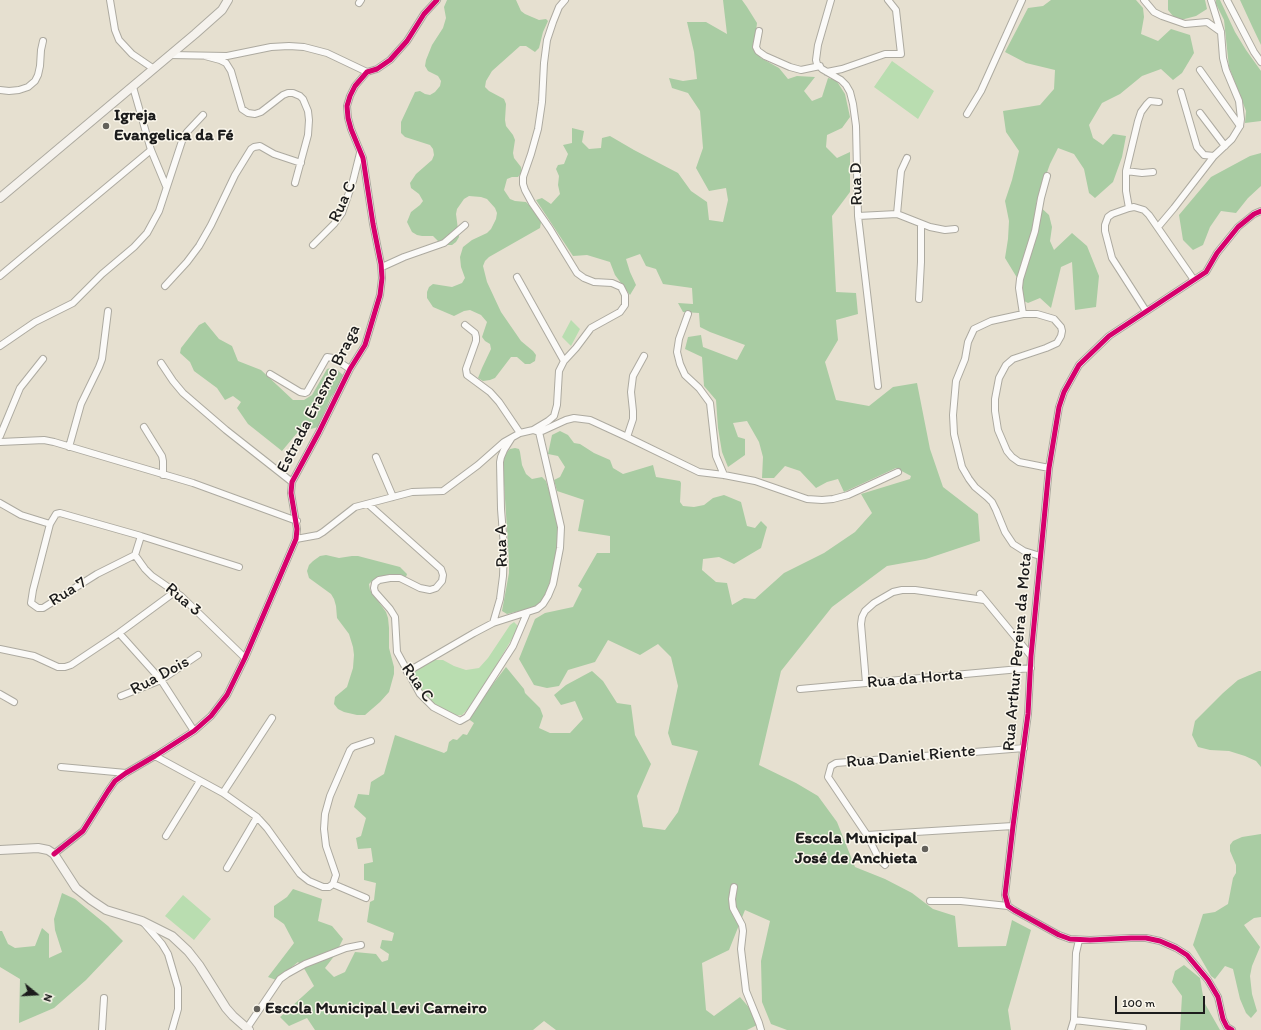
<!DOCTYPE html>
<html>
<head>
<meta charset="utf-8">
<style>
	body { margin:0 }
	#map { position:relative; width:1261px; height:1030px; overflow:hidden; background:#e6e0d0; font-family:Itim,sans-serif }
	canvas { display:block }
	.north { position:absolute; left:16px; top:974px; width:40px; height:40px; -webkit-text-stroke:3px #fbf7ec; paint-order:stroke; rotate:108deg; font-size:11px; font-weight:700; line-height:16px; text-align:center; color:#1c1c1c }
	.north::after { content:''; display:block; margin:auto; width:14px; height:18px; background:#1c1c1c; clip-path:polygon(50% 0,100% 100%,50% 72%,0 100%) }
	.scale { position:absolute; left:1115px; top:996px; width:90px; height:18px; box-sizing:border-box; border:2px solid #1c1c1c; border-top:0; padding-left:5px; font-size:12px; line-height:14px; white-space:nowrap; color:#1c1c1c; -webkit-text-stroke:3px #fbf7ec; paint-order:stroke }
</style>
</head>
<body>
<div id="map">
<canvas width="1261" height="1030"></canvas>
<div class="north">N</div>
<div class="scale">100 m</div>
</div>
<script>
const ctx = document.querySelector('canvas').getContext('2d');
ctx.lineJoin = 'round';
function fillPath(path, color) { ctx.fillStyle = color; ctx.fill(path, 'evenodd'); }
const toPath = rows => new Path2D(rows.map(r => 'M' + r).join(''));
function strokePath(path, color, width, dash) { ctx.strokeStyle = color; ctx.lineWidth = width; ctx.lineCap = dash ? 'butt' : 'round'; ctx.setLineDash(dash || []); ctx.stroke(path); }
function drawText(font, color, halo, rows, align = 'center') {
  ctx.font = font + ' Itim,sans-serif'; ctx.lineWidth = 3; ctx.setLineDash([]); ctx.textBaseline = 'middle'; ctx.strokeStyle = halo; ctx.fillStyle = color; for (const [text, x, y, turn = 0] of rows) {
    ctx.save(); ctx.translate(x, y); ctx.rotate((+turn || 0) * Math.PI / 180); ctx.textAlign = isNaN(turn) ? turn : align; if (halo) ctx.strokeText(text, 0, 0); ctx.fillText(text, 0, 0); ctx.restore();
  }
}
const green = toPath([
	[892,61,934,91,918,119,874,87],
	[571,320,580,329,571,346,562,337],
	[514,622,519,627,473,704,462,715,453,716,440,712,423,695,413,676,416,670,429,660,443,660,454,666,466,670,479,668,488,658,510,625],
	[183,895,211,919,194,940,165,916]
]);
const forest = toPath([
	[447,0,516,0,521,11,525,14,539,20,546,19,548,21,543,32,539,48,535,52,526,46,520,46,492,71,486,81,485,87,489,91,504,99,506,104,505,120,506,126,513,135,515,140,513,153,514,158,521,167,522,172,518,177,512,177,507,179,504,190,510,199,515,201,526,202,529,205,540,217,541,222,540,228,489,257,485,261,483,266,487,282,501,312,521,341,533,351,536,355,535,361,530,364,525,364,517,357,511,357,495,378,490,380,483,381,478,378,482,368,491,349,490,344,485,341,482,337,487,322,481,315,470,310,464,311,454,316,433,307,427,298,427,292,429,287,433,284,452,287,462,283,465,278,461,267,460,257,463,247,472,240,487,233,491,229,496,219,497,213,495,208,487,199,481,197,469,196,464,199,457,209,456,214,459,237,456,242,452,245,446,245,441,244,433,236,422,236,417,235,412,232,407,222,411,212,420,205,423,201,419,194,411,188,410,183,416,174,432,160,434,155,433,149,430,145,405,137,401,133,401,122,415,92,420,91,425,94,430,95,435,92,440,86,441,81,438,76,428,71,425,66,426,60,432,45,443,28,446,18,444,7],
	[723,0,742,0,747,7,757,23,754,48,761,58,779,68,788,79,797,76,815,77,804,91,812,101,822,97,828,78,836,80,845,94,850,117,842,128,827,135,826,147,837,158,850,152,850,192,832,216,836,292,856,293,858,314,836,320,838,340,825,362,836,400,869,406,893,387,917,383,930,449,943,487,978,514,980,541,926,559,887,566,832,607,781,671,759,765,796,783,818,796,837,822,855,867,885,879,912,893,933,909,955,916,958,947,1006,946,1012,920,1031,930,1008,1010,1011,1030,787,1030,771,1024,762,1002,761,961,770,921,745,910,729,950,702,963,706,1010,714,1016,740,997,752,1011,757,1025,747,1030,556,1030,544,1021,533,1030,315,1030,307,1018,289,1026,280,1017,314,986,305,970,298,962,276,980,268,977,294,943,284,924,274,917,274,906,287,897,293,889,322,899,318,921,332,926,343,939,335,955,325,968,334,977,345,972,355,952,376,954,382,962,388,960,389,954,380,948,382,940,392,941,394,933,367,922,370,902,374,900,376,883,364,880,364,864,373,862,371,848,358,849,356,838,361,836,366,818,354,807,358,794,369,795,371,782,384,774,395,735,444,753,447,751,449,742,453,739,457,740,463,734,467,735,474,723,467,718,506,667,524,689,525,693,540,708,543,716,539,728,550,733,570,733,583,719,575,701,561,705,554,695,566,685,592,671,603,681,617,703,631,705,635,735,651,764,637,796,643,827,665,830,678,812,698,751,672,745,668,733,678,686,671,657,658,644,640,655,608,640,595,662,568,670,559,686,547,688,534,685,519,659,535,619,545,613,573,607,582,589,578,586,597,553,610,553,610,536,578,531,584,500,557,491,554,480,560,477,565,467,558,456,548,454,552,435,560,431,568,435,574,443,580,444,594,453,610,460,613,468,623,474,653,465,656,477,680,481,681,483,680,502,683,506,694,507,704,505,713,498,724,495,741,502,747,526,755,528,761,521,767,527,761,548,734,564,719,557,703,559,702,570,716,582,727,583,732,605,744,598,755,599,784,573,824,553,855,532,872,513,861,494,910,479,911,476,896,468,844,492,838,479,827,482,816,488,800,471,785,466,774,478,762,478,763,457,759,442,747,421,733,423,738,437,745,439,745,455,728,467,722,452,718,428,716,400,704,386,702,357,685,349,688,337,701,335,703,347,737,360,745,345,710,332,700,327,699,313,683,312,678,303,693,304,692,288,663,284,656,269,646,266,640,254,626,259,630,272,636,285,630,295,615,275,610,262,587,255,573,256,536,200,542,198,551,204,560,194,558,185,559,176,556,169,558,165,564,164,568,154,563,145,572,143,572,128,584,131,582,142,589,149,601,148,602,138,610,136,634,150,678,173,691,191,707,202,709,220,723,222,728,200,726,188,709,191,696,168,703,148,700,111,688,93,672,88,669,78,683,81,697,79,694,52,687,22,706,22,727,34],
	[1051,0,1136,0,1143,8,1144,17,1141,34,1158,41,1171,29,1190,35,1194,53,1182,73,1173,80,1161,69,1142,76,1120,94,1102,103,1089,125,1093,138,1103,145,1113,134,1126,136,1122,157,1113,182,1095,198,1089,193,1084,169,1074,154,1058,148,1050,164,1036,203,1049,215,1052,227,1050,241,1054,250,1072,233,1087,246,1099,276,1096,307,1075,310,1072,262,1061,267,1051,308,1040,298,1028,303,1022,300,1019,281,1005,258,1008,239,1009,221,1005,201,1012,180,1019,151,1006,132,1003,111,1040,105,1054,89,1055,70,1026,63,1005,52,1028,8,1043,6],
	[1168,0,1205,0,1207,9,1196,16,1177,21,1168,10],
	[1216,0,1220,0,1235,32,1246,50,1261,71,1261,121,1245,123,1246,111,1229,67,1224,20,1216,4],
	[1240,0,1261,0,1261,45,1252,26],
	[1261,153,1261,186,1248,198,1236,213,1221,211,1210,227,1203,245,1193,250,1183,240,1179,215,1211,177,1250,156],
	[205,322,219,339,232,346,238,361,261,370,293,400,304,400,312,395,327,369,334,367,343,375,343,381,331,397,318,427,297,433,282,451,248,424,237,408,241,402,233,396,225,400,217,388,194,371,190,362,180,353,181,348,199,325],
	[515,448,519,449,520,452,522,465,526,474,532,479,542,477,546,481,557,515,558,541,555,567,546,593,539,605,532,608,507,614,502,611,509,573,509,560,503,468,504,455,510,449],
	[326,555,339,558,352,556,358,556,400,567,407,574,406,577,400,576,380,577,374,579,369,584,370,590,386,612,388,618,389,628,389,648,394,667,394,674,389,692,380,702,365,715,357,715,344,712,338,709,334,704,335,697,347,687,353,668,354,655,353,647,349,634,337,618,336,606,334,599,331,594,309,578,307,571,309,565,313,561,320,556],
	[1259,671,1261,671,1261,767,1256,761,1245,756,1229,751,1210,750,1198,747,1192,735,1195,721,1223,693,1238,680],
	[1261,834,1261,917,1254,918,1244,925,1260,947,1252,966,1250,976,1252,994,1257,1011,1251,1018,1246,1013,1240,999,1233,969,1225,966,1215,979,1211,976,1193,945,1203,914,1215,912,1228,904,1233,878,1236,873,1236,865,1230,851,1230,845,1233,841,1242,837],
	[62,893,75,899,108,926,123,941,86,980,54,1008,19,1023,20,979,0,967,0,931,2,931,8,944,15,948,35,946,42,928,49,934,49,958,62,952,55,930,54,919],
	[1184,965,1200,978,1204,1002,1220,1030,1180,1030,1182,996,1172,982,1175,971]
]);
const street = toPath([
	[110,0,115,30,119,40,132,54,154,69],
	[831,0,818,45,816,60,817,64,822,69,841,80,846,85,850,92,853,104,856,126,858,216,878,386],
	[1144,0,1154,12,1162,16,1185,24,1207,22,1221,32],
	[1227,0,1254,52,1261,62],
	[359,3,361,0],
	[759,31,756,47,758,51,765,56,790,67,801,70,820,66],
	[170,55,227,56,271,47,289,46,304,47,327,53,367,72],
	[205,56,220,60,226,63,231,71,242,109,248,113,255,114,261,112,283,95,288,93,293,93,300,96,303,99,308,111,309,120,308,135,295,183],
	[1200,70,1240,126],
	[827,72,842,69,885,54,901,54,896,10,888,0],
	[133,87,151,150,166,186],
	[0,90,9,91,19,90,28,87,35,81,38,75,40,66,41,50,43,41],
	[1181,92,1197,147,1204,155,1214,156,1232,139,1240,126,1241,119,1239,101,1226,70,1223,58,1221,32,1211,0],
	[1200,113,1225,146],
	[967,114,981,91,1022,0],
	[1126,171,1142,173,1153,172],
	[1129,208,1126,191,1126,171,1138,121,1141,112,1147,104,1150,101,1159,102],
	[897,214,901,171,907,158],
	[858,216,897,214,930,227,945,230,955,229],
	[1158,227,1174,208,1214,156],
	[313,245,334,224,342,213,353,181,360,153],
	[382,267,404,257,444,243,465,225],
	[0,276,151,150],
	[517,277,564,361],
	[165,286,187,262,199,246,211,225,235,175,251,149,254,147,260,146,274,154,301,163],
	[919,299,921,262,921,224],
	[1146,311,1112,258,1105,231,1105,225,1108,217,1112,214,1129,208,1134,207,1144,210,1149,215,1194,280],
	[688,314,679,339,677,352,680,364,685,375,699,388,710,403,716,456,724,475],
	[1023,314,1019,288,1020,279,1035,231,1041,198,1047,176],
	[465,325,475,333,476,337,476,341,466,369,467,375,490,392,499,402,520,433],
	[0,346,35,322,73,303,102,274,134,247,147,233,159,211,182,141,187,132,203,115],
	[161,363,173,381,183,393,226,430,292,482],
	[270,374,300,392,305,393,307,392,327,357,333,358,350,369],
	[144,427,162,456,163,461,163,475],
	[533,430,548,421,554,416,557,405,559,371,564,361,576,348,591,328,620,312,625,305,625,295,621,287,612,283,594,282,584,278,577,273,550,229,532,203,525,190,523,184,523,177,531,154,538,129,542,102,544,63,547,40,553,22,559,7,565,0],
	[0,436,20,388,43,359],
	[627,437,633,419,633,411,631,392,633,376,644,356],
	[0,442,44,440,54,442,193,483,297,521],
	[69,447,81,404,99,367,102,359,108,311],
	[376,457,393,497],
	[0,503,21,515,50,524],
	[368,504,441,569,443,575,442,581,436,588,430,590,420,588,400,578,390,578,379,580,375,583,374,588,375,592,390,609,395,617,397,652,420,694,433,707,460,721,467,717,513,646,527,613],
	[141,536,135,555,145,569,152,576,181,596,245,658],
	[296,539,318,535,323,532,355,507,412,492,443,491,478,465,504,442,520,433,533,430,539,432,542,431,566,420,574,418,590,420,627,437,699,472,724,475,755,481,807,499,822,500,833,499,848,495,898,472],
	[135,555,97,574,43,608,38,608,31,603,33,590,50,524,56,514,60,513,141,536,239,567],
	[1040,556,1024,551,1013,544,1005,532,996,510,992,502,987,497,975,487,969,479,962,467,954,434,953,415,956,381,965,359,968,342,974,329,991,321,1023,314,1037,314,1054,319,1061,327,1062,331,1061,336,1057,343,1046,348,1013,359,1006,365,999,378,995,399,995,411,998,430,1007,451,1012,457,1019,462,1049,468],
	[980,594,1031,656],
	[493,623,500,599,503,576,504,547,501,509,500,462,501,457,504,450,511,439],
	[119,633,161,680,194,731],
	[0,649,34,656,58,667,65,667,71,665,119,633,176,591],
	[407,672,474,633,493,623,537,609,543,604,548,596,553,584,560,548,561,527,539,432],
	[866,683,861,624,862,617,865,611,874,603,893,592,902,590,915,590,984,600],
	[800,689,1031,668],
	[0,694,14,702],
	[121,696,161,680,198,655],
	[155,756,223,793,257,817,267,828,300,874,309,881,323,887,329,887,333,884],
	[61,767,126,773],
	[223,793,272,718],
	[867,835,1013,826],
	[166,836,200,781],
	[54,854,83,831,108,791,115,781,126,773,155,756,194,731,211,716,227,695,245,658,296,539,297,529,291,493,292,482,319,432,350,369,365,345,380,295,382,278,381,264,373,224,363,158,351,129,348,118,347,106,350,96,355,86,367,72,377,69,390,60,407,41,424,14,437,0],
	[885,865,879,859,867,835,828,777,831,766,836,763,1024,748],
	[227,868,257,817],
	[333,884,336,875,326,846,324,829,325,814,330,796,350,750,353,747,371,741],
	[333,884,366,898],
	[734,887,732,899,733,908,742,925,743,931,741,949,746,991,759,1023,761,1030],
	[930,901,961,901,1008,906],
	[143,922,162,944,168,954,178,988,178,1009,172,1030],
	[1074,1020,1143,1028],
	[247,1028,280,979,287,974,305,964,346,948,361,945],
	[102,1030,104,998],
	[1071,1030,1074,1020,1076,953,1079,940],
	[1232,1030,1227,1027,1223,1019,1218,997,1208,980,1187,955,1176,948,1160,941,1146,938,1131,938,1090,940,1070,939,1059,935,1014,910,1008,906,1005,895,1013,826,1028,714,1031,656,1049,468,1059,407,1064,392,1079,365,1109,336,1206,272,1217,253,1238,227,1254,214,1261,211]
]);
const secondary = toPath([
	[0,198,195,34,222,10,228,0],
	[0,850,38,848,48,850,54,854,76,888,91,900,106,910,142,921,172,936,188,951,199,965,226,1008,233,1016,249,1030]
]);
const cycleway = toPath([
	[54,854,83,831,108,791,115,781,126,773,155,756,194,731,211,716,227,695,245,658,296,539,297,529,291,493,292,482,319,432,350,369,365,345,380,295,382,278,381,264,373,224,363,158,351,129,348,118,347,106,350,96,355,86,367,72,377,69,390,60,407,41,424,14,437,0],
	[1232,1030,1227,1027,1223,1019,1218,997,1208,980,1187,955,1176,948,1160,941,1146,938,1131,938,1090,940,1070,939,1059,935,1014,910,1008,906,1005,895,1013,826,1028,714,1031,656,1049,468,1059,407,1064,392,1079,365,1109,336,1206,272,1217,253,1238,227,1254,214,1261,211]
]);
const markers = [
	[106,126,4,"#63615b"],
	[925,849,4,"#63615b"],
	[257,1009,4,"#63615b"]
];
const poiNames = [
	["Igreja",114,116],
	["Evangelica da Fé",114,136],
	["Escola Municipal",917,839,"right"],
	["José de Anchieta",917,859,"right"],
	["Escola Municipal Levi Carneiro",265,1009]
];
const streetNames = [
	["Rua D",857,184,-91],
	["Rua C",343,202,-65],
	["Estrada Erasmo Braga",319,399,-63],
	["Rua A",502,546,-92],
	["Rua 7",68,592,-32],
	["Rua 3",183,600,40],
	["Rua Arthur Pereira da Mota",1018,652,-85],
	["Rua Dois",160,676,-28],
	["Rua da Horta",915,679,-5],
	["Rua C",417,683,55],
	["Rua Daniel Riente",911,757,-5]
];
fillPath(green, '#b9ddb0');
fillPath(forest, '#a9cca3');
strokePath(street, '#adaaa0', 8);
strokePath(secondary, '#adaaa0', 10);
strokePath(street, '#fbfaf8', 6);
strokePath(secondary, '#f5f2ed', 8);
strokePath(cycleway, '#d6006c', 5);
for (const [x, y, r, color] of markers) { const dot = new Path2D(); dot.arc(x, y, r, 0, 2 * Math.PI); ctx.fillStyle = color; ctx.fill(dot); strokePath(dot, '#fbf7ec', 1.5); }
drawText('bold 17px', '#1c1c1c', '#fbf7ec', poiNames, 'left');
drawText('17px', '#1c1c1c', '#fbf7ec', streetNames);
</script>
</body>
</html>
